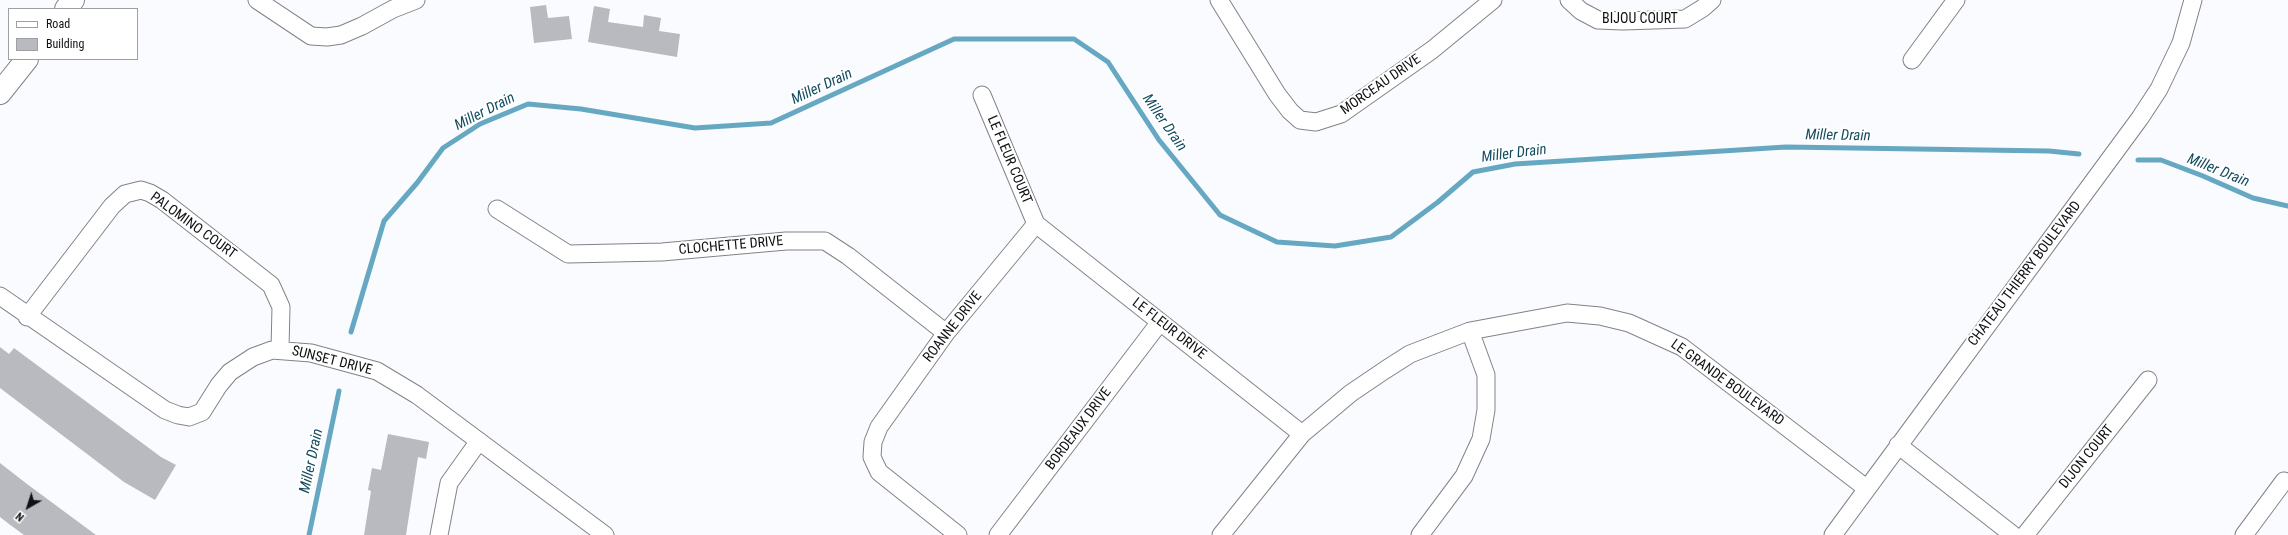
<!DOCTYPE html>
<html>
<head>
<meta charset="utf-8">
<style>
	body { margin:0 }
	#map { position:relative; width:2288px; height:535px; overflow:hidden; background:#fafbfe; font-family:"Roboto Condensed",sans-serif }
	canvas { display:block }
	.legend { position:absolute; left:8px; top:8px; width:130px; height:52px; box-sizing:border-box; background:#fff; border:1px solid #9fa0a1; margin:0; padding:5px 7px; list-style:none; font-size:12px; color:#101113 }
	.legend li { display:flex; align-items:center; gap:8px; height:20px }
	.legend b { width:20px; border:1px solid #9fa0a1 }
	.north { position:absolute; left:8px; top:487px; width:40px; height:40px; -webkit-text-stroke:3px #fff; paint-order:stroke; rotate:219deg; font-size:11px; font-weight:700; line-height:16px; text-align:center; color:#101113 }
	.north::after { content:''; display:block; margin:auto; width:14px; height:18px; background:#101113; clip-path:polygon(50% 0,100% 100%,50% 72%,0 100%) }
</style>
</head>
<body>
<div id="map">
<canvas width="2288" height="535"></canvas>
<ul class="legend">
<li><b style="height:5px;background:#fff"></b>Road</li>
<li><b style="height:11px;background:#b8babf"></b>Building</li>
</ul>
<div class="north">N</div>
</div>
<script>
const ctx = document.querySelector('canvas').getContext('2d');
ctx.lineJoin = 'round';
const toPath = rows => new Path2D(rows.map(r => 'M' + r).join(''));
function strokePath(path, color, width, dash) { ctx.strokeStyle = color; ctx.lineWidth = width; ctx.lineCap = dash ? 'butt' : 'round'; ctx.setLineDash(dash || []); ctx.stroke(path); }
function fillPath(path, color) { ctx.fillStyle = color; ctx.fill(path, 'evenodd'); }
function drawText(font, color, halo, rows, align = 'center') {
  ctx.font = font + ' "Roboto Condensed",sans-serif'; ctx.lineWidth = 4; ctx.setLineDash([]); ctx.textBaseline = 'middle'; ctx.strokeStyle = halo; ctx.fillStyle = color; for (const [text, x, y, turn = 0] of rows) {
    ctx.save(); ctx.translate(x, y); ctx.rotate((+turn || 0) * Math.PI / 180); ctx.textAlign = isNaN(turn) ? turn : align; if (halo) ctx.strokeText(text, 0, 0); ctx.fillText(text, 0, 0); ctx.restore();
  }
}
const stream = toPath([
	[2138,160,2161,160,2203,176,2253,198,2288,206],
	[351,332,384,221,417,183,443,148,480,124,528,104,581,109,695,128,771,123,954,39,1074,39,1108,62,1159,140,1220,215,1277,242,1335,246,1391,237,1438,202,1473,172,1515,164,1786,147,2049,151,2079,154],
	[309,535,339,391]
]);
const building = toPath([
	[546,5,548,18,569,16,572,39,534,43,530,7],
	[594,6,610,9,608,22,643,27,644,15,661,18,659,31,680,34,677,57,588,42],
	[0,347,9,354,14,348,161,457,176,465,155,500,124,482,0,388],
	[388,434,429,442,426,459,418,457,406,535,364,535,371,491,368,490,372,468,381,470],
	[0,463,27,484,96,535,24,535,9,524,0,517]
]);
const street = toPath([
	[257,0,311,36,327,37,341,35,362,26,393,9,416,0],
	[1219,0,1277,94,1290,111,1300,120,1316,122,1341,114,1432,50,1493,0],
	[1569,0,1581,11,1598,20,1623,21,1685,19,1703,8,1712,0],
	[1912,60,1956,0],
	[982,95,1036,224,1302,434],
	[497,209,568,254,662,252,786,241,825,241,848,256,946,333],
	[0,296,165,410,178,415,189,417,202,412,219,385,230,372,253,357,272,350,311,353,377,371,417,395,605,535],
	[27,317,112,206,125,194,141,190,150,193,162,200,271,285,281,307,280,349],
	[1898,445,2013,535],
	[439,535,449,483,479,441],
	[958,535,879,472,872,457,873,442,879,427,946,333,1036,224],
	[998,535,1160,322],
	[1221,535,1302,434,1351,393,1385,370,1410,354,1470,331,1567,313,1600,316,1629,323,1682,347,1866,488],
	[1420,535,1464,476,1481,439,1486,410,1486,375,1470,331],
	[1833,535,2140,118,2159,89,2181,43,2193,0],
	[2025,535,2148,380],
	[2244,535,2284,481]
]);
const secondary = toPath([
	[66,9,73,0],
	[0,93,27,59]
]);
const streetNames = [
	["BIJOU COURT",1640,19],
	["MORCEAU DRIVE",1381,85,-35],
	["LE FLEUR COURT",1009,160,67],
	["PALOMINO COURT",193,226,36],
	["CLOCHETTE DRIVE",731,246,-5],
	["CHATEAU THIERRY BOULEVARD",2025,274,-53],
	["ROANNE DRIVE",953,327,-52],
	["LE FLEUR DRIVE",1169,329,38],
	["SUNSET DRIVE",332,361,14],
	["LE GRANDE BOULEVARD",1727,383,36],
	["BORDEAUX DRIVE",1079,429,-53],
	["DIJON COURT",2087,457,-51]
];
const waterNames = [
	["Miller Drain",822,87,-25],
	["Miller Drain",485,112,-27],
	["Miller Drain",1164,123,55],
	["Miller Drain",1838,136,1],
	["Miller Drain",1514,154,-7],
	["Miller Drain",2218,171,22],
	["Miller Drain",312,461,-78]
];
strokePath(stream, '#66a8c2', 5);
fillPath(building, '#b8babf');
strokePath(street, '#828388', 19);
strokePath(secondary, '#828388', 24);
strokePath(street, '#fff', 17);
strokePath(secondary, '#fff', 22);
drawText('14px', '#101113', '#fff', streetNames);
drawText('italic 15px', '#144c5f', '#fff', waterNames);
</script>
</body>
</html>
